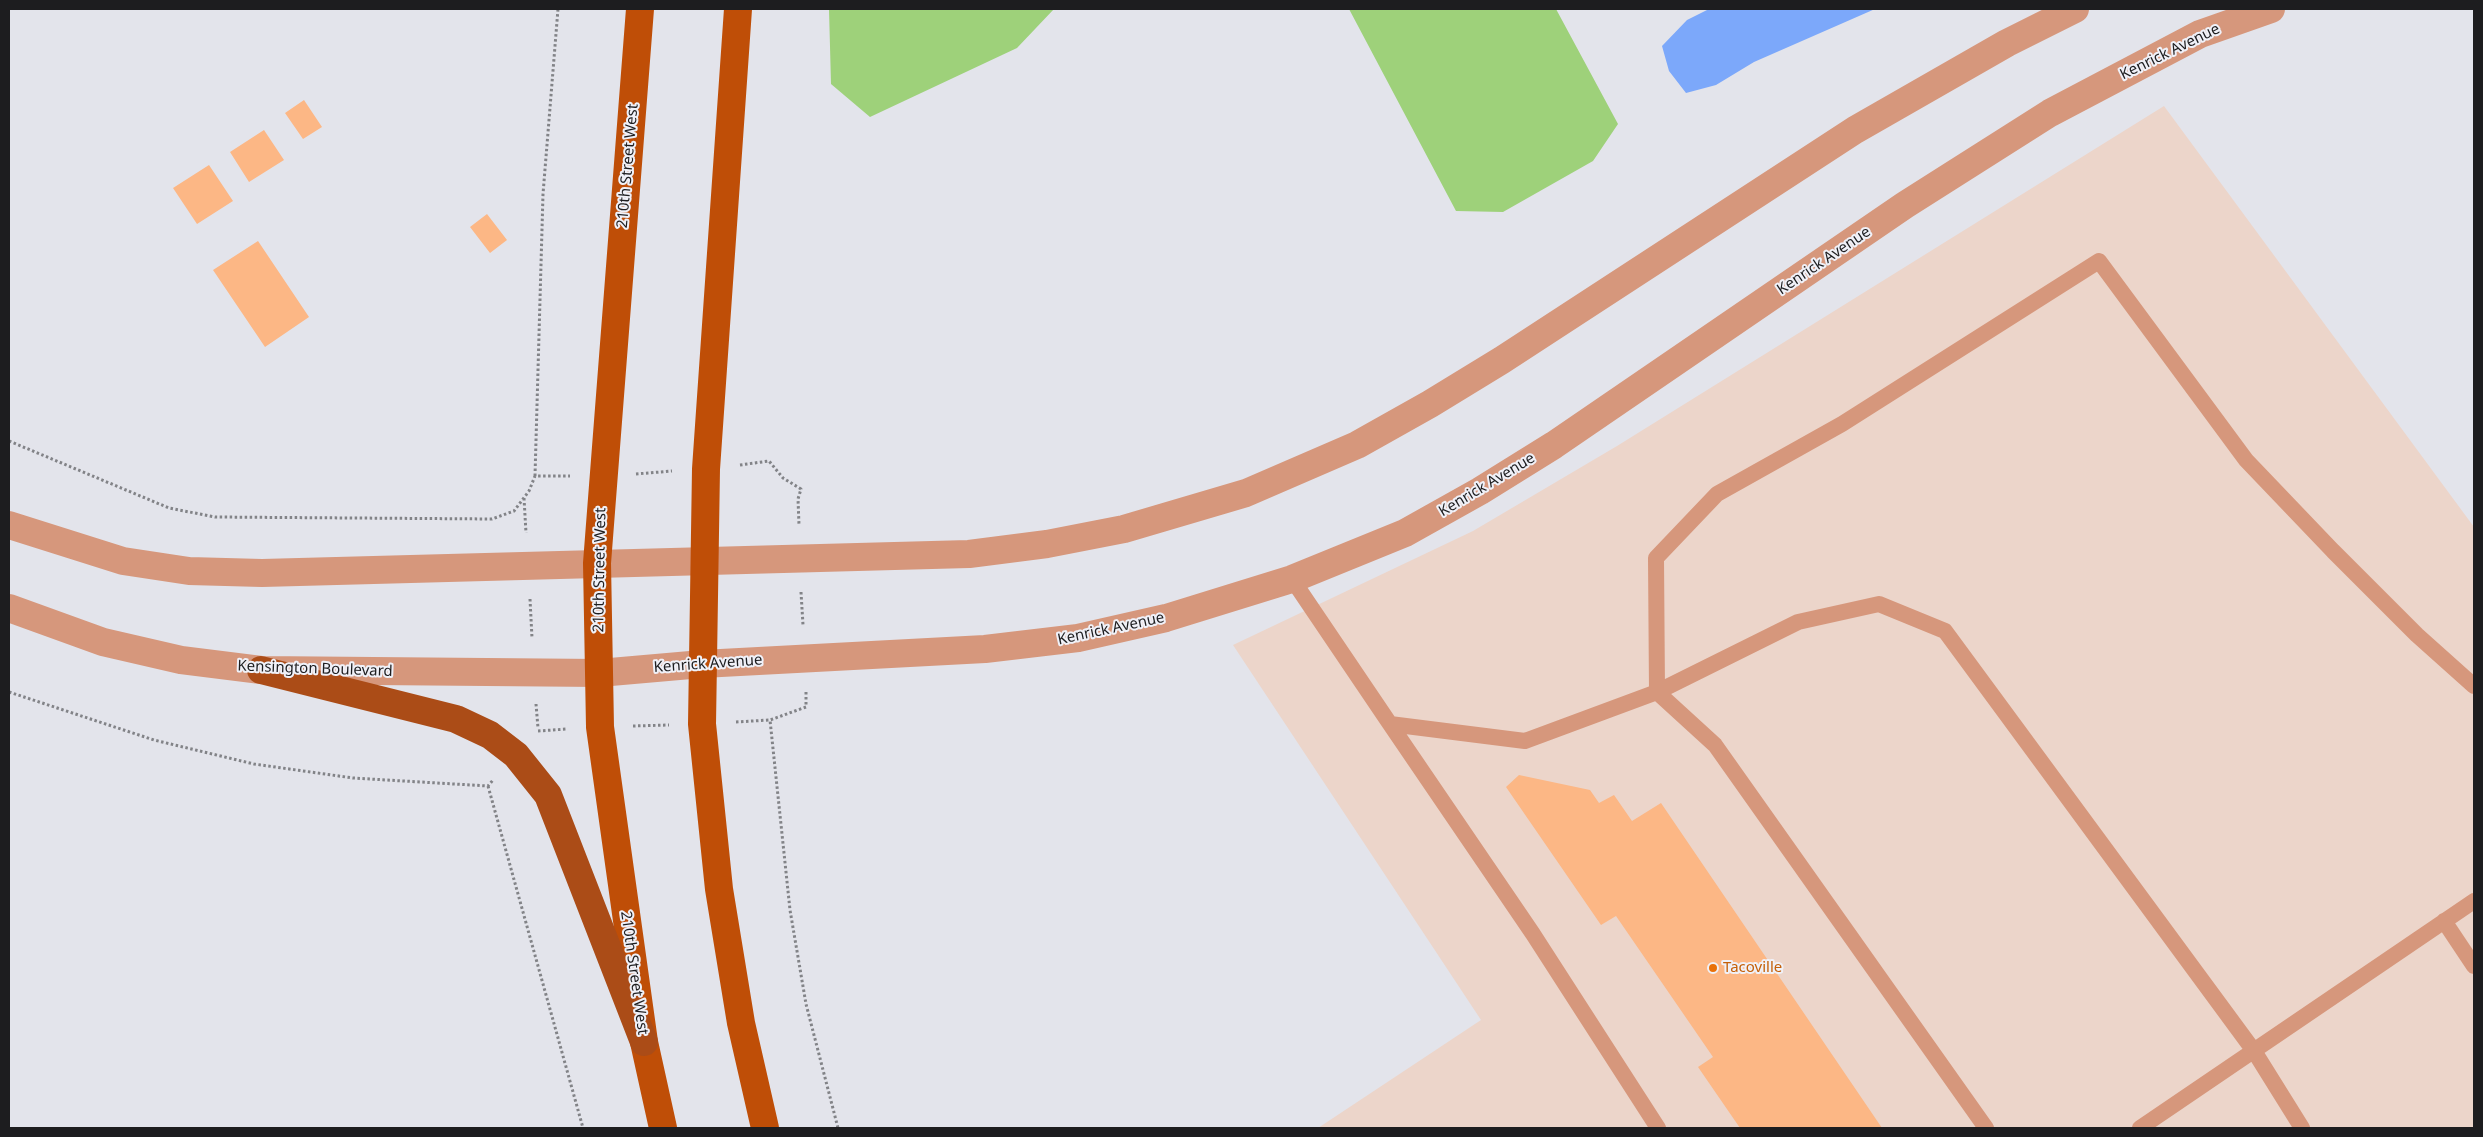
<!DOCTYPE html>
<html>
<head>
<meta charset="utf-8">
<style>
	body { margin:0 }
	#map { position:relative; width:2483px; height:1137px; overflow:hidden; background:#e3e4eb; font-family:"Noto Sans",sans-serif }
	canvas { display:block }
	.frame { position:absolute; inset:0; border:10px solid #1d1d1f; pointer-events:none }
</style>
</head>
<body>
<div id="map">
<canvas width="2483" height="1137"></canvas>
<div class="frame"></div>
</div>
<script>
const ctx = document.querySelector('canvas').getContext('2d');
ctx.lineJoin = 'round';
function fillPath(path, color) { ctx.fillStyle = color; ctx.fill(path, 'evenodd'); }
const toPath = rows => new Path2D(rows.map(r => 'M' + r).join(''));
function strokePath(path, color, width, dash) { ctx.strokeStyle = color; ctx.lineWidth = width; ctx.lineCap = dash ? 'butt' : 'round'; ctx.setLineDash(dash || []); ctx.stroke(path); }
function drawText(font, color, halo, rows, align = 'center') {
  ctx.font = font + ' "Noto Sans",sans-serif'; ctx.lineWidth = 4; ctx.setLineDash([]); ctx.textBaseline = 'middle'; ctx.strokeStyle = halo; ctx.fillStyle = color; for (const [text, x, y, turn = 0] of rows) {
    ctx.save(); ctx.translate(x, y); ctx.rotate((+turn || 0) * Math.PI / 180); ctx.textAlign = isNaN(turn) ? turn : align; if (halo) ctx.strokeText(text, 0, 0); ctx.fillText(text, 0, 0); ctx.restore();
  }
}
const commercial = toPath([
	[2164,106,2474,527,2474,1128,1318,1128,1481,1020,1233,645,1473,531,1617,446]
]);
const green = toPath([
	[829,9,1054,9,1017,48,870,117,831,84],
	[1349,9,1556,9,1618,124,1593,161,1503,212,1456,211]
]);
const water = toPath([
	[1709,9,1875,9,1754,62,1716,85,1686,93,1669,71,1662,46,1687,20]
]);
const building = toPath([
	[304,100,322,127,303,139,285,113],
	[264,130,284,160,249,182,230,152],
	[209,165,233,201,197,224,173,188],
	[487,214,507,240,490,253,470,227],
	[258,241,309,317,265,347,213,270],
	[1519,775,1590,790,1599,803,1614,795,1632,821,1661,803,1882,1128,1740,1128,1698,1067,1713,1057,1616,916,1601,925,1506,787]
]);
const path = toPath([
	[9,441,169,508,215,517,492,519,514,511,529,491,535,476,570,476],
	[740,465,769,461,783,478,801,489,798,499,799,525],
	[636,474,672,471],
	[535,476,543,194,558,9],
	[524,498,526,533],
	[801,592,803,625],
	[530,599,532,638],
	[9,692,154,740,254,764,353,778,488,786,493,780],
	[806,692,806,707,770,720,790,910,806,1004,838,1128],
	[536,704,538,728],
	[736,722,769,720],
	[633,726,669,725],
	[538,731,567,729],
	[488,786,583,1128]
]);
const service = toPath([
	[1292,579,1390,724,1525,741,1657,692,1656,558,1717,494,1842,424,2099,261,2246,460,2333,551,2417,635,2474,686],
	[1390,724,1533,934,1658,1128],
	[2444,921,2474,966],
	[1986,1128,1715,745,1657,692,1798,622,1879,604,1945,631,2254,1051,2302,1128],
	[2140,1128,2474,901]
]);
const tertiary = toPath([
	[9,525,123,561,189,571,262,573,969,554,1047,544,1124,529,1246,493,1357,445,1430,404,1502,360,1855,130,2007,43,2075,9],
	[9,608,103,642,181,660,261,670,599,673,702,664,985,649,1078,638,1166,618,1292,579,1405,533,1480,491,1554,445,1905,205,2050,113,2200,34,2271,9]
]);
const primary = toPath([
	[640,9,597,563,600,727,644,1042,663,1128],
	[738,9,706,469,702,724,719,889,741,1023,765,1128]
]);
const trunk = toPath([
	[261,670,456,719,490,735,516,755,548,795,644,1042]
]);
const markers = [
	[1713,968,5,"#e8710a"]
];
const streetNames = [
	["Kenrick Avenue",2170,52,-26],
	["210th Street West",628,166,-85],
	["Kenrick Avenue",1824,261,-34],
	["Kenrick Avenue",1487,485,-31],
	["210th Street West",600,570,-89],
	["Kenrick Avenue",1111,629,-12],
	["Kenrick Avenue",708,664,-4],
	["Kensington Boulevard",315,669,2],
	["210th Street West",634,973,82]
];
const foodNames = [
	["Tacoville",1723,968]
];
fillPath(commercial, '#ecd5ca');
fillPath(green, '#9ed17a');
fillPath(water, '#7ca8fa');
fillPath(building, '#fcb785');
strokePath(path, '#828387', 3, [2.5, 2.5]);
strokePath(service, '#d6977c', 16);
strokePath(tertiary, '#d6977c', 28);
strokePath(primary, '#bf4e07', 28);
strokePath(trunk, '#ab4c17', 28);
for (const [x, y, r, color] of markers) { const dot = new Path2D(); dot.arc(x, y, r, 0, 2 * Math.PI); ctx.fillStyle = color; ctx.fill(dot); strokePath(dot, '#f0f1f8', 2); }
drawText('15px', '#1d1d1f', '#f0f1f8', streetNames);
drawText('15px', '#c56008', '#f0f1f8', foodNames, 'left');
</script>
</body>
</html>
